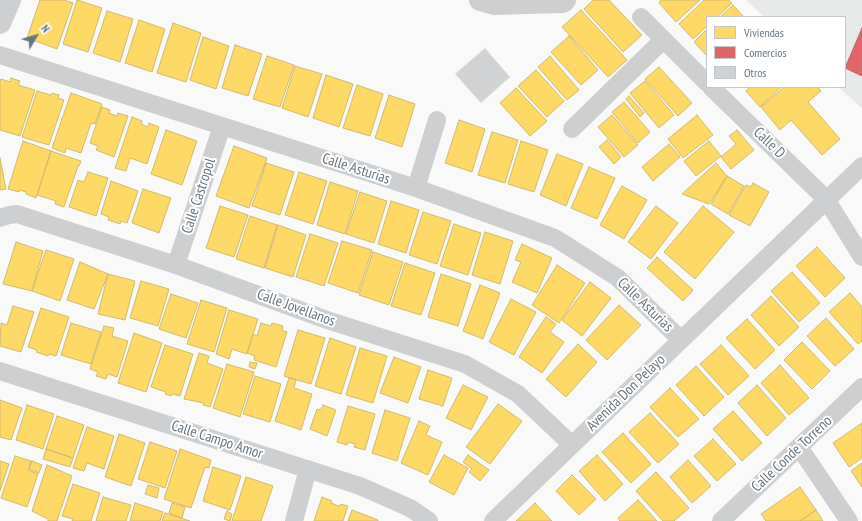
<!DOCTYPE html>
<html>
<head>
<meta charset="utf-8">
<style>
	body { margin:0 }
	#map { position:relative; width:862px; height:521px; overflow:hidden; background:#f9f9f9; font-family:"PT Sans Narrow",sans-serif }
	canvas { display:block }
	.legend { position:absolute; left:706px; top:16px; width:140px; height:72px; box-sizing:border-box; background:#fff; border:1px solid #c1c8cd; margin:0; padding:5px 7px; list-style:none; font-size:12px; color:#657683 }
	.legend li { display:flex; align-items:center; gap:8px; height:20px }
	.legend b { width:20px; border:1px solid #c1c8cd }
	.north { position:absolute; left:16px; top:16px; width:40px; height:40px; -webkit-text-stroke:3px #fff; paint-order:stroke; rotate:52deg; font-size:11px; font-weight:700; line-height:16px; text-align:center; color:#657683 }
	.north::after { content:''; display:block; margin:auto; width:14px; height:18px; background:#657683; clip-path:polygon(50% 0,100% 100%,50% 72%,0 100%) }
</style>
</head>
<body>
<div id="map">
<canvas width="862" height="521"></canvas>
<ul class="legend">
<li><b style="height:11px;background:#ffd966"></b>Viviendas</li>
<li><b style="height:11px;background:#e06666"></b>Comercios</li>
<li><b style="height:11px;background:#d0d2d3"></b>Otros</li>
</ul>
<div class="north">N</div>
</div>
<script>
const ctx = document.querySelector('canvas').getContext('2d');
ctx.lineJoin = 'round';
function fillPath(path, color) { ctx.fillStyle = color; ctx.fill(path, 'evenodd'); }
const toPath = rows => new Path2D(rows.map(r => 'M' + r).join(''));
function strokePath(path, color, width, dash) { ctx.strokeStyle = color; ctx.lineWidth = width; ctx.lineCap = dash ? 'butt' : 'round'; ctx.setLineDash(dash || []); ctx.stroke(path); }
function drawText(font, color, halo, rows, align = 'center') {
  ctx.font = font + ' "PT Sans Narrow",sans-serif'; ctx.lineWidth = 4; ctx.setLineDash([]); ctx.textBaseline = 'middle'; ctx.strokeStyle = halo; ctx.fillStyle = color; for (const [text, x, y, turn = 0] of rows) {
    ctx.save(); ctx.translate(x, y); ctx.rotate((+turn || 0) * Math.PI / 180); ctx.textAlign = isNaN(turn) ? turn : align; if (halo) ctx.strokeText(text, 0, 0); ctx.fillText(text, 0, 0); ctx.restore();
  }
}
const built = toPath([
	[746,0,862,0,862,109,839,87,845,87,845,17,764,17]
]);
const homes = toPath([
	[40,0,64,0,73,3,57,49,27,38,40,0],
	[77,0,102,8,88,52,63,44,77,0],
	[593,0,609,0,642,35,623,52,584,9,593,0],
	[661,0,700,0,676,22,659,3,661,0],
	[704,0,729,0,732,3,717,17,707,17,707,26,693,39,679,24,704,0],
	[733,5,744,17,720,17,733,5],
	[581,10,627,60,608,77,562,27,581,10],
	[107,11,133,19,120,62,93,53,107,11],
	[139,20,165,29,152,72,125,63,139,20],
	[173,23,201,33,186,82,157,73,173,23],
	[707,29,707,56,694,42,707,29],
	[569,36,598,70,581,85,551,52,569,36],
	[203,37,229,46,216,89,190,80,203,37],
	[235,45,262,54,248,96,222,88,235,45],
	[267,56,294,65,280,107,253,99,267,56],
	[550,56,579,90,567,100,538,67,550,56],
	[295,66,322,74,308,117,282,108,295,66],
	[659,67,692,103,678,116,645,79,659,67],
	[536,70,564,101,547,117,518,86,536,70],
	[326,75,353,84,339,127,313,118,326,75],
	[11,78,20,81,18,85,35,90,20,136,0,130,0,81,1,79,10,82,11,78],
	[645,81,674,115,659,128,630,93,645,81],
	[357,85,383,94,370,136,343,128,357,85],
	[750,87,781,87,760,107,746,91,750,87],
	[784,87,817,87,821,91,808,102,840,139,822,155,791,120,780,130,761,107,784,87],
	[516,88,547,121,530,136,500,103,516,88],
	[37,91,51,95,52,93,59,95,58,98,64,100,49,145,22,137,37,91],
	[71,93,102,104,95,124,91,123,81,153,66,148,65,153,52,148,71,93],
	[389,95,415,104,402,147,375,138,389,95],
	[629,96,644,113,640,117,626,99,629,96],
	[624,102,650,132,638,143,612,112,624,102],
	[102,107,110,110,109,113,117,116,118,113,128,116,114,157,96,150,98,146,90,143,102,107],
	[612,115,638,145,624,157,598,127,612,115],
	[697,115,713,135,683,158,668,139,697,115],
	[132,117,142,121,141,124,148,127,149,123,159,127,147,164,130,158,126,171,115,168,132,117],
	[459,120,485,129,472,172,445,163,459,120],
	[166,130,197,141,182,185,151,174,166,130],
	[737,130,754,150,731,169,721,157,736,144,729,136,737,130],
	[492,132,518,140,505,183,478,175,492,132],
	[607,140,621,157,614,164,599,147,607,140],
	[23,141,51,151,36,198,26,194,26,192,20,190,19,192,8,189,23,141],
	[521,141,548,150,534,192,508,184,521,141],
	[709,141,721,156,696,176,684,161,709,141],
	[669,144,680,157,653,181,642,167,669,144],
	[234,146,267,158,249,208,216,196,234,146],
	[51,151,81,161,79,166,78,166,64,207,55,204,56,201,37,195,51,151],
	[557,154,583,164,566,206,540,195,557,154],
	[0,158,6,189,0,190,0,158],
	[266,163,294,172,280,215,252,206,266,163],
	[716,163,727,176,709,204,682,194,716,163],
	[589,167,615,178,597,219,571,208,589,167],
	[88,172,108,178,96,216,69,207,78,180,84,182,88,172],
	[299,172,327,181,313,224,285,215,299,172],
	[727,176,744,186,728,214,711,204,727,176],
	[111,181,138,191,127,223,121,221,120,224,108,220,109,217,101,214,111,181],
	[330,182,358,191,345,234,317,225,330,182],
	[753,183,769,192,750,226,729,215,746,185,751,187,753,183],
	[622,186,647,200,624,239,600,225,622,186],
	[143,189,171,198,159,233,132,223,143,189],
	[360,192,387,201,374,243,346,234,360,192],
	[391,201,419,210,406,253,378,244,391,201],
	[220,206,248,215,234,257,206,248,220,206],
	[656,206,678,223,651,259,628,242,656,206],
	[703,206,734,232,695,279,664,252,703,206],
	[423,212,451,221,437,264,409,255,423,212],
	[250,216,277,225,264,268,236,259,250,216],
	[454,224,481,233,468,275,440,266,454,224],
	[278,225,306,235,293,277,265,268,278,225],
	[485,232,513,241,500,284,472,275,485,232],
	[310,234,338,243,324,286,296,277,310,234],
	[342,241,372,250,358,293,328,283,342,241],
	[16,242,43,251,32,291,3,284,16,242],
	[522,244,552,258,537,293,512,282,521,262,515,260,522,244],
	[817,247,845,278,825,297,796,266,817,247],
	[46,250,74,259,60,301,32,291,46,250],
	[373,252,403,262,389,305,359,295,373,252],
	[657,257,693,290,683,301,647,268,657,257],
	[80,262,108,274,94,309,67,300,80,262],
	[405,263,435,273,421,315,391,306,405,263],
	[557,265,585,283,559,323,532,305,557,265],
	[792,272,820,303,799,322,771,291,792,272],
	[108,274,135,281,125,320,98,314,108,274],
	[441,274,471,284,458,326,428,317,441,274],
	[141,281,169,289,158,326,130,318,141,281],
	[590,282,611,298,582,336,562,320,590,282],
	[480,285,500,293,483,339,463,331,480,285],
	[850,293,862,307,862,341,858,344,829,312,850,293],
	[171,294,198,303,186,338,159,329,171,294],
	[771,296,799,327,779,346,751,315,771,296],
	[511,299,536,312,514,355,489,342,511,299],
	[201,300,227,308,214,352,187,344,201,300],
	[619,305,641,325,607,360,586,340,619,305],
	[13,306,34,312,21,352,0,346,1,323,7,325,13,306],
	[41,308,69,317,56,356,49,354,48,356,36,352,37,350,28,347,41,308],
	[229,310,258,319,247,354,232,349,229,359,216,354,229,310],
	[546,317,556,324,550,332,564,342,542,373,519,357,546,317],
	[826,318,854,349,835,366,807,336,826,318],
	[747,319,775,350,755,369,726,338,747,319],
	[71,323,101,332,91,364,61,355,71,323],
	[261,323,271,326,272,323,283,326,282,330,287,332,276,367,254,360,255,356,247,353,253,334,257,336,261,323],
	[104,326,114,328,112,336,128,341,117,377,108,374,106,379,96,376,98,372,90,369,104,326],
	[298,330,325,338,311,384,284,376,298,330],
	[134,333,162,343,146,392,118,383,134,333],
	[330,338,356,347,341,394,315,386,330,338],
	[802,342,830,371,812,389,784,360,802,342],
	[578,344,597,362,566,397,546,379,578,344],
	[165,345,193,354,180,396,172,394,171,396,165,394,166,392,151,387,165,345],
	[721,345,749,376,728,395,700,364,721,345],
	[360,348,387,356,373,403,346,395,360,348],
	[199,353,209,356,207,363,223,369,210,407,203,405,204,403,184,399,199,353],
	[394,357,421,367,408,403,380,393,394,357],
	[250,362,257,363,255,369,249,367,250,362],
	[227,364,254,372,240,417,213,408,227,364],
	[780,365,809,398,789,415,761,383,780,365],
	[696,366,724,397,704,416,676,385,696,366],
	[428,370,452,378,443,406,419,399,428,370],
	[255,376,281,384,270,422,243,414,255,376],
	[289,378,296,380,294,388,312,394,301,430,275,421,289,378],
	[463,385,488,397,471,430,446,418,463,385],
	[757,385,786,418,767,436,738,403,757,385],
	[670,388,699,419,678,437,650,407,670,388],
	[0,400,22,408,11,440,0,437,0,400],
	[498,404,522,421,490,464,466,447,498,404],
	[27,405,54,414,43,449,16,440,27,405],
	[323,405,336,410,327,436,310,429,317,409,321,410,323,405],
	[348,406,375,414,365,450,354,447,355,444,348,442,347,445,337,442,348,406],
	[385,410,410,418,397,461,372,453,385,410],
	[733,411,762,443,742,461,713,429,733,411],
	[650,413,679,444,658,463,629,432,650,413],
	[57,416,84,425,73,458,46,449,57,416],
	[419,421,430,426,426,435,442,442,428,475,401,463,419,421],
	[862,423,862,458,849,467,833,443,862,423],
	[87,427,114,436,104,469,87,463,84,471,73,468,87,427],
	[623,433,651,464,631,483,602,452,623,433],
	[119,434,145,443,131,486,105,477,119,434],
	[713,439,736,464,717,481,694,456,713,439],
	[150,442,177,451,165,488,138,479,150,442],
	[46,449,73,458,70,467,43,459,46,449],
	[180,449,211,460,209,468,205,467,191,508,164,499,180,449],
	[444,455,468,468,454,495,429,482,444,455],
	[468,455,489,470,480,481,469,472,472,469,463,462,468,455],
	[597,455,623,484,605,501,579,471,597,455],
	[15,456,31,461,28,470,38,474,27,507,1,498,15,456],
	[688,460,711,486,692,503,670,477,688,460],
	[0,461,9,464,0,491,0,461],
	[32,461,42,465,39,473,29,469,32,461],
	[862,463,862,487,851,471,862,463],
	[47,465,72,476,57,521,48,521,48,519,32,511,47,465],
	[213,467,241,476,230,510,203,501,213,467],
	[656,472,689,508,674,521,663,521,636,491,656,472],
	[572,475,596,499,579,515,556,491,572,475],
	[246,477,273,486,261,521,232,521,246,477],
	[73,484,100,493,91,521,72,521,73,519,62,516,73,484],
	[148,485,159,488,157,498,145,494,148,485],
	[800,487,816,510,800,521,766,521,761,514,800,487],
	[103,497,131,505,126,521,96,521,103,497],
	[322,497,332,501,331,503,339,506,341,504,348,506,343,521,314,521,322,497],
	[638,500,657,521,620,521,618,518,638,500],
	[135,503,163,512,160,521,130,521,135,503],
	[172,503,185,507,182,518,169,513,172,503],
	[535,503,552,521,516,521,535,503],
	[352,510,378,520,378,521,348,521,352,510],
	[816,510,823,521,800,521,816,510],
	[227,511,232,514,230,521,224,519,227,511],
	[165,513,190,521,162,521,165,513]
]);
const shops = toPath([
	[862,28,862,76,845,68,862,28]
]);
const building = toPath([
	[485,48,510,77,481,103,455,74,485,48]
]);
const minor = toPath([
	[641,17,707,83],
	[0,55,416,188,555,238,618,278,681,340],
	[711,87,826,199,862,257],
	[572,129,663,40],
	[416,188,437,120],
	[0,218,9,215,17,214,176,265,327,320,465,364,518,394,572,445],
	[176,265,222,126],
	[0,371,360,486,410,508,429,521],
	[799,447,849,521],
	[294,521,308,469],
	[493,521,862,166],
	[721,521,862,387]
]);
const tertiary = toPath([
	[480,0,494,4,563,2,565,0],
	[0,23,10,0]
]);
const streetNames = [
	["Calle D",769,143,44],
	["Calle Asturias",356,169,18],
	["Calle Castropol",199,196,-72],
	["Calle Asturias",645,305,44],
	["Calle Jovellanos",296,308,20],
	["Avenida Don Pelayo",626,393,-44],
	["Calle Campo Amor",217,440,18],
	["Calle Conde Torreno",792,454,-43]
];
fillPath(built, '#e8e9e9');
fillPath(homes, '#ffd966');
strokePath(homes, '#d1bb6f', 1);
fillPath(shops, '#e06666');
strokePath(shops, '#bb6b6f', 1);
fillPath(building, '#d0d2d3');
strokePath(building, '#e8e8e8', 1);
strokePath(minor, '#cecfd0', 18);
strokePath(tertiary, '#cecfd0', 22);
drawText('15px', '#657683', '#fff', streetNames);
</script>
</body>
</html>
